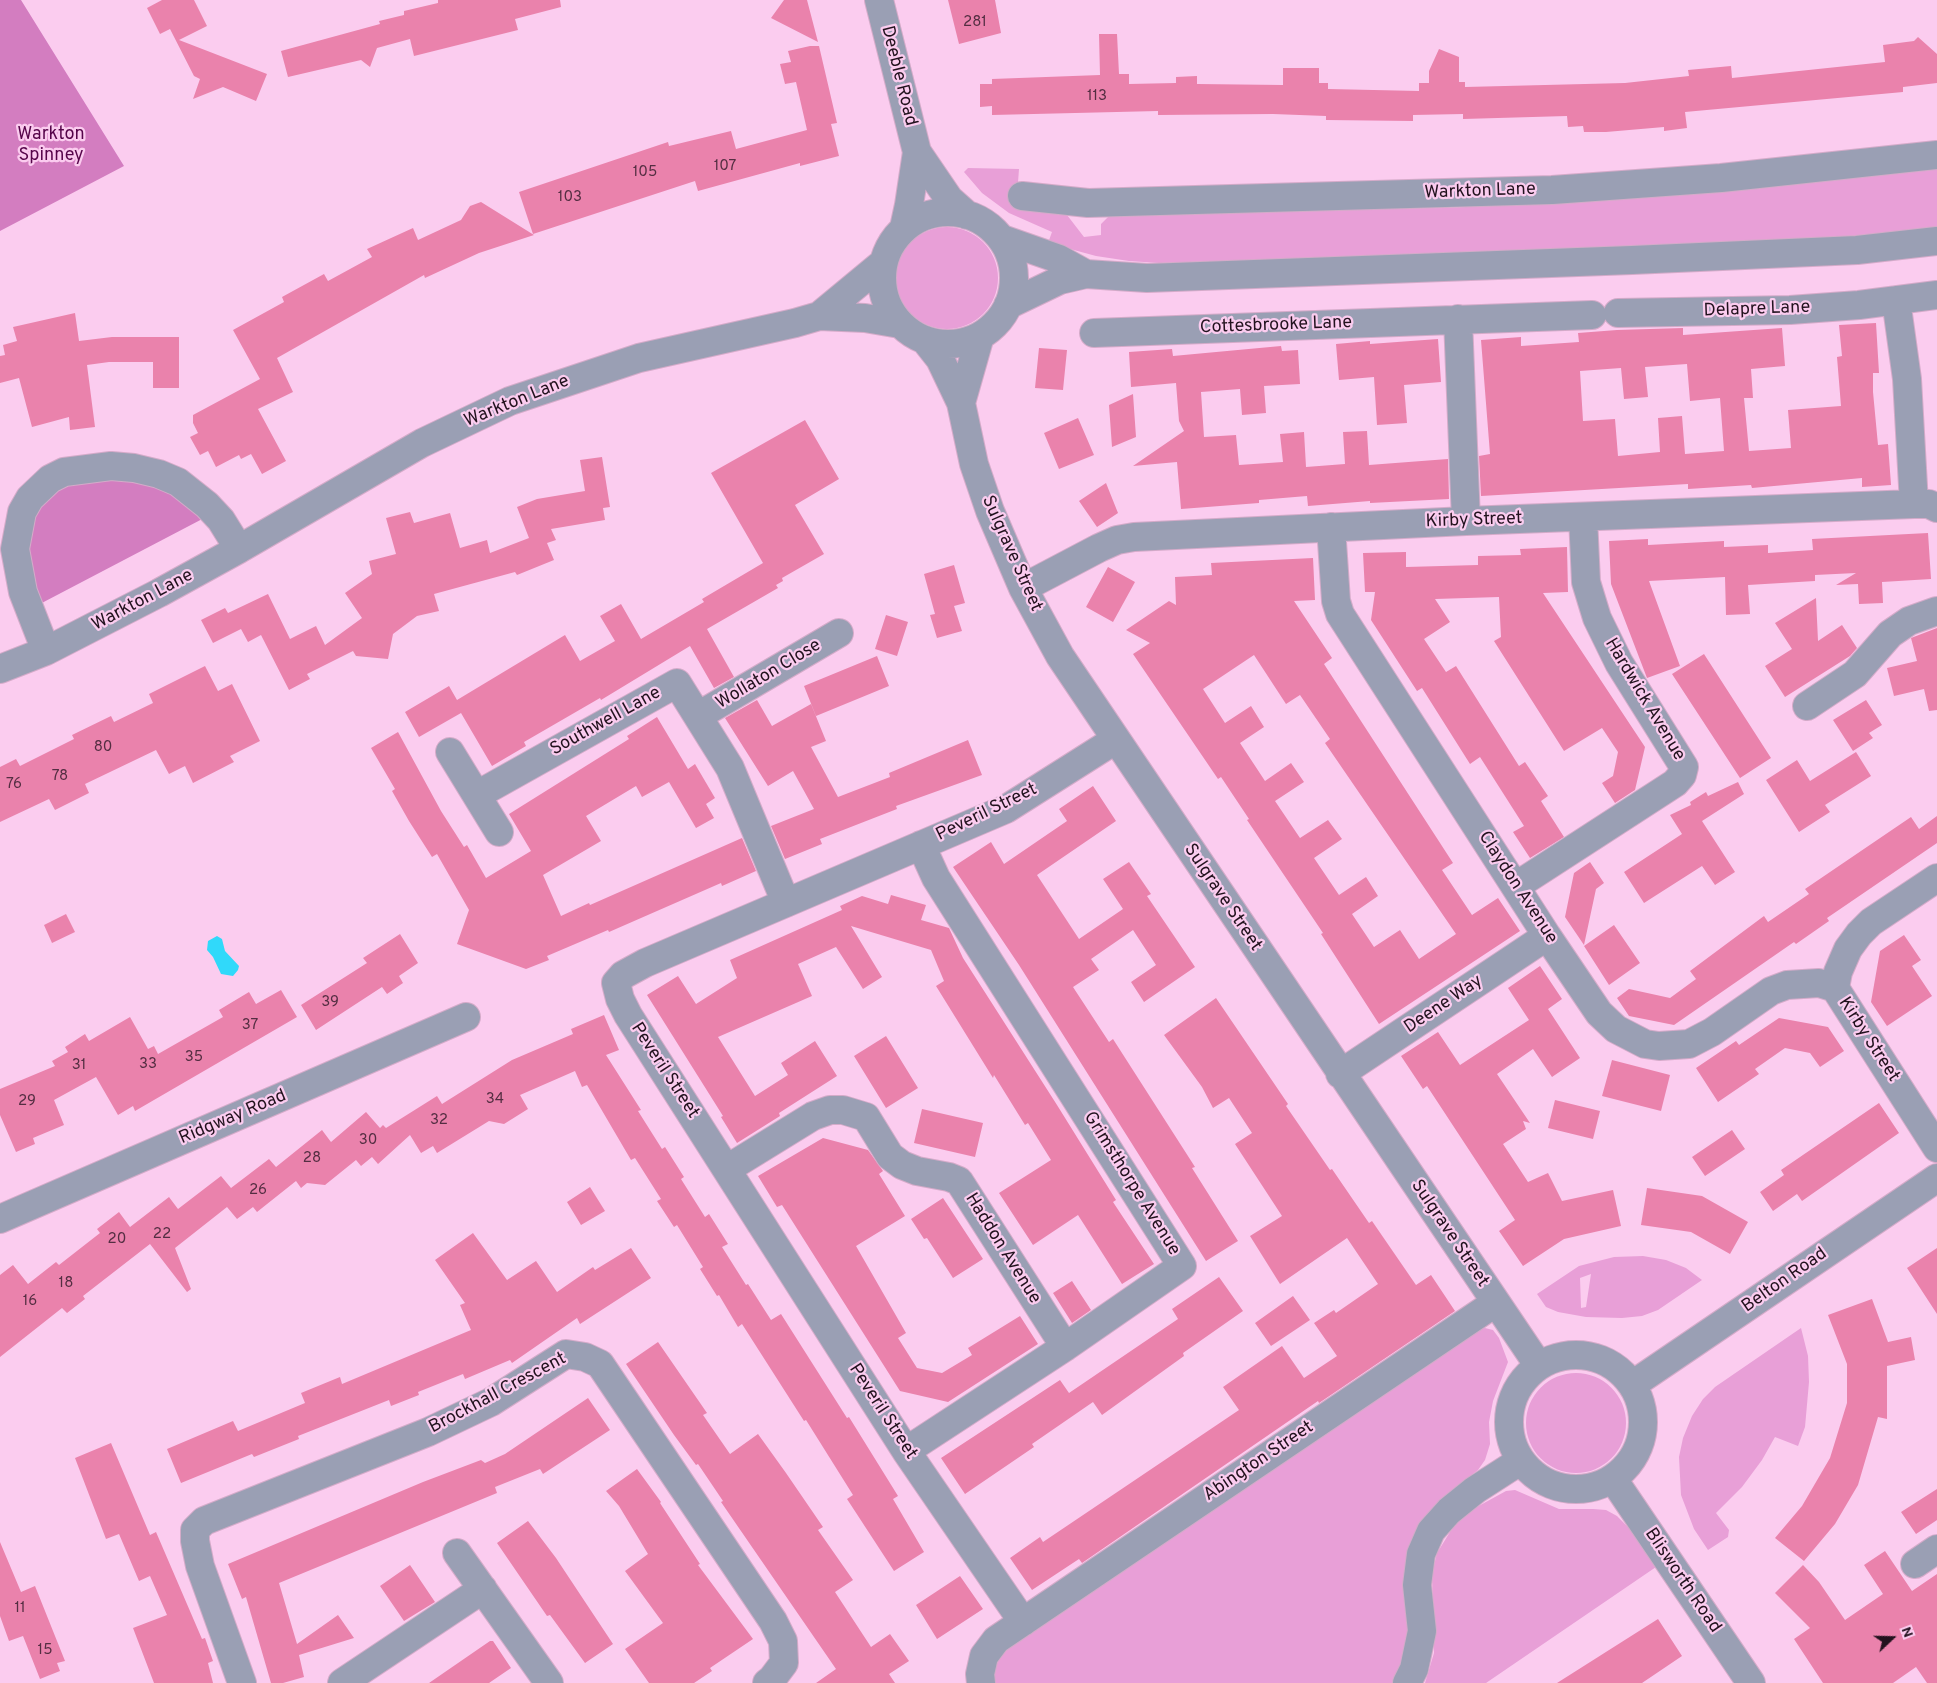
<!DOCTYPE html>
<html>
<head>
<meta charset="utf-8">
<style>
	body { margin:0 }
	#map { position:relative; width:1937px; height:1683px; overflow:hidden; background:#fbccef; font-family:Overpass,sans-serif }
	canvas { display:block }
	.north { position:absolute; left:1867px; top:1613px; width:50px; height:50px; -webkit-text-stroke:4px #fbccef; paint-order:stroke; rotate:69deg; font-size:14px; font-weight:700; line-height:20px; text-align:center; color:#22121e }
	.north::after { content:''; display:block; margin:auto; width:18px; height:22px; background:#22121e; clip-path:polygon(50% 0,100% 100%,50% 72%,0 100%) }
</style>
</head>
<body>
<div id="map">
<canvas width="1937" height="1683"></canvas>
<div class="north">N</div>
</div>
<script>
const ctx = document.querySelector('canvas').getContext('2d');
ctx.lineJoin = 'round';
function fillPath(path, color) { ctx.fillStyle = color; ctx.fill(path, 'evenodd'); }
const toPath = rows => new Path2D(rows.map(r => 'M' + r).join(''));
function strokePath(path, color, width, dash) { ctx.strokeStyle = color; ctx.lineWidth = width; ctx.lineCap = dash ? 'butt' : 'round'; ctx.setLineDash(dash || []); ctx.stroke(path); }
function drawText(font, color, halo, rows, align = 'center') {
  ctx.font = font + ' Overpass,sans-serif'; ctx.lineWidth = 4.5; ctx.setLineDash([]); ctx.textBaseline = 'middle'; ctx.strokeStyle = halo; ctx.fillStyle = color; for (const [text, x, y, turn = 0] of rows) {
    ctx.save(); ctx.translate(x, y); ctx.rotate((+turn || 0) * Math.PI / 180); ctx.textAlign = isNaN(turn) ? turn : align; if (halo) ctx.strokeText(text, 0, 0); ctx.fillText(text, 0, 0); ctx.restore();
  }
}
const green = toPath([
	[968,168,1019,169,1016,209,1058,212,1067,215,1084,237,1101,235,1101,224,1110,215,1295,209,1446,208,1596,200,1937,168,1937,228,1794,242,1159,263,1129,261,1096,256,1048,243,1052,232,1009,213,982,193,964,172],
	'896 278a51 51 0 1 1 102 0a51 51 0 1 1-102 0Z',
	[1643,1256,1666,1260,1686,1268,1702,1280,1658,1310,1642,1316,1622,1318,1586,1317,1558,1312,1546,1307,1537,1294,1579,1266,1614,1257],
	[1591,1274,1586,1307,1581,1308,1580,1278],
	[1485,1328,1493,1330,1499,1338,1508,1362,1493,1401,1489,1422,1490,1444,1485,1460,1478,1470,1446,1495,1429,1513,1414,1537,1408,1631,1399,1672,1393,1683,993,1683,996,1654,1480,1329],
	[1801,1328,1808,1356,1809,1382,1805,1427,1798,1446,1775,1437,1762,1460,1742,1487,1716,1513,1729,1530,1728,1537,1708,1550,1694,1529,1681,1495,1679,1457,1683,1438,1692,1416,1703,1399,1715,1387],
	'1526 1423a50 50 0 1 1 100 0a50 50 0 1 1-100 0Z',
	[1515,1490,1559,1509,1593,1509,1606,1510,1617,1516,1629,1528,1656,1567,1486,1683,1425,1683,1434,1653,1432,1574,1437,1553,1450,1532,1464,1514,1506,1491]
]);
const forest = toPath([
	[0,0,21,0,124,166,0,231],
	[86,477,163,485,208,516,38,605,28,556,34,514,44,498,63,484]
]);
const water = toPath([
	[217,936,222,939,225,951,239,966,238,970,233,976,221,974,213,957,207,950,208,941]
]);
const building = toPath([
	[162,0,194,0,207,26,179,40,267,74,256,101,223,87,193,99,200,79,194,76,170,29,160,34,147,8],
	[438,0,560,0,561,7,515,19,518,30,414,56,410,39,377,48,370,67,361,60,288,77,281,51,380,24,379,21,404,15,404,11,438,3],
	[784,0,807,0,818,42,771,18],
	[948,0,995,0,1001,33,959,44],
	[1099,34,1117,34,1119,74,1129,74,1129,84,1176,83,1176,77,1197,76,1197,84,1283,85,1283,68,1319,68,1319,83,1328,83,1328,89,1419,91,1419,83,1429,83,1429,71,1439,49,1459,57,1459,82,1465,82,1465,87,1625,83,1689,76,1688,70,1731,66,1732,78,1885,62,1883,45,1914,41,1918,37,1937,54,1937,83,1903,87,1903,92,1685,112,1687,128,1664,131,1664,127,1606,132,1584,132,1583,126,1568,127,1567,116,1463,119,1463,114,1413,115,1413,121,1326,120,1326,116,1273,114,1158,115,1158,111,992,115,992,106,980,107,980,84,992,84,992,79,1100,75],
	[810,46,819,46,837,123,831,124,839,156,800,166,800,163,698,191,695,181,533,234,519,192,668,142,669,146,731,131,736,149,807,130,796,82,785,84,780,64,791,62,788,51],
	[481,202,534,235,479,253,425,278,424,275,277,358,293,392,258,409,286,461,262,474,251,454,241,459,239,455,216,467,208,451,200,455,190,437,198,433,193,423,193,415,260,379,233,330,284,302,282,297,324,274,328,281,372,257,367,249,413,228,418,240,461,220,470,206],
	[75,313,79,341,112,337,179,337,179,388,153,388,153,362,109,362,87,365,95,427,70,430,69,417,32,427,19,378,0,383,0,356,5,355,3,345,17,341,13,327],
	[1876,323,1879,373,1873,373,1873,392,1878,445,1888,444,1891,485,1862,487,1862,478,1752,488,1751,485,1688,489,1688,484,1481,496,1479,456,1490,454,1481,340,1521,337,1521,346,1579,342,1578,333,1617,330,1683,328,1683,335,1782,328,1785,366,1751,369,1753,398,1744,398,1749,451,1791,448,1788,410,1841,406,1837,357,1842,356,1839,325],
	[1687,364,1690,401,1720,398,1724,451,1685,454,1682,416,1658,418,1660,452,1618,456,1615,419,1583,421,1580,371,1621,368,1624,399,1648,397,1645,367],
	[1438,339,1441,382,1404,385,1407,423,1377,425,1374,377,1339,380,1336,344,1370,341,1370,344],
	[1281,346,1282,351,1298,350,1300,384,1264,386,1266,413,1242,415,1240,389,1201,392,1204,437,1236,435,1239,465,1283,462,1280,434,1304,432,1306,467,1345,464,1343,432,1367,431,1369,465,1448,459,1449,499,1370,503,1370,501,1308,506,1307,496,1259,500,1259,503,1181,509,1177,462,1133,466,1184,431,1179,421,1176,383,1131,387,1129,352,1172,349,1173,356],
	[1039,348,1067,350,1063,390,1035,388],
	[1133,394,1136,437,1112,447,1109,405],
	[1078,418,1094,455,1059,469,1044,433],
	[805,420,839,479,795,505,824,554,782,578,783,581,776,585,778,588,707,629,734,677,714,688,690,646,601,700,600,698,524,742,526,746,492,766,461,713,419,737,405,712,449,686,457,700,565,635,580,661,615,641,600,616,621,604,641,639,704,602,702,599,763,563,711,473],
	[602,457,610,507,603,508,605,520,551,529,556,540,547,543,554,560,517,575,515,572,434,594,439,611,417,616,393,634,388,659,356,656,353,651,307,674,310,679,289,690,261,635,248,642,241,629,213,643,201,620,225,608,228,613,268,594,290,639,316,626,325,645,362,618,345,593,372,574,369,561,396,554,386,518,410,512,414,523,450,513,460,548,487,540,490,553,529,538,517,507,537,499,585,491,580,460],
	[1106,483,1118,513,1097,527,1079,501],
	[1928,533,1931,579,1882,582,1883,603,1859,604,1858,584,1836,585,1856,573,1815,575,1815,581,1748,585,1750,614,1726,615,1725,577,1649,581,1680,666,1647,678,1611,584,1609,541,1648,539,1648,545,1724,541,1724,547,1768,545,1768,553,1813,550,1812,539],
	[1567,547,1568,592,1543,593,1645,747,1635,790,1615,803,1602,783,1613,776,1618,752,1602,728,1564,751,1494,641,1501,637,1499,597,1435,599,1450,622,1424,639,1446,672,1456,666,1519,766,1525,762,1548,796,1541,801,1564,837,1530,858,1513,832,1524,826,1480,757,1470,764,1422,688,1417,691,1371,620,1375,592,1365,592,1363,553,1406,552,1406,567,1478,565,1478,556,1521,555,1520,549],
	[1313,558,1315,600,1294,601,1332,658,1324,664,1453,863,1442,870,1472,915,1498,898,1520,931,1379,1024,1321,934,1323,933,1247,820,1249,819,1221,777,1218,779,1133,654,1150,643,1126,630,1169,601,1176,605,1175,577,1212,575,1211,563],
	[1254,655,1286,704,1300,695,1330,739,1325,743,1456,934,1419,959,1400,930,1374,947,1352,914,1378,896,1366,877,1339,895,1314,858,1342,839,1328,820,1300,838,1275,801,1304,782,1291,763,1265,781,1240,743,1264,727,1251,706,1225,723,1203,689],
	[954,565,965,603,954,606,962,631,937,638,930,615,935,614,924,574],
	[1108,567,1135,582,1113,622,1086,607],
	[1816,598,1818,641,1842,625,1857,648,1850,656,1785,697,1765,666,1792,649,1775,623],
	[886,615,908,622,897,656,875,649],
	[1937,628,1937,710,1929,711,1924,689,1894,696,1887,668,1917,661,1911,638],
	[1704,654,1771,758,1740,778,1672,674],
	[877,656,889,686,816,716,804,686],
	[205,666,218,691,232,684,260,741,230,756,234,762,193,783,185,766,169,774,156,750,85,784,89,793,55,810,49,799,0,822,0,767,16,759,20,766,74,739,72,735,111,716,114,722,153,703,149,694],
	[757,700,772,726,811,704,826,741,811,747,838,797,890,777,889,773,968,740,982,775,896,806,897,809,820,839,822,844,785,859,771,826,814,809,793,771,768,786,725,718],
	[1866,700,1882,725,1869,733,1873,738,1853,751,1833,720],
	[657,717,688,769,695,764,715,798,706,804,714,818,696,828,669,782,642,797,636,786,586,816,601,841,543,875,561,916,589,903,590,905,742,838,756,871,722,886,721,883,609,932,608,930,547,956,549,960,526,969,457,944,469,910,437,854,432,857,409,821,392,791,395,789,371,748,398,732,441,811,464,847,467,845,486,878,531,851,509,814,629,739,627,736],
	[1856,752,1871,776,1825,805,1830,812,1799,832,1766,780,1797,760,1810,781],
	[1738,782,1744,794,1702,821,1735,872,1715,885,1702,866,1644,903,1624,872,1682,834,1670,815,1691,805,1690,802,1706,792,1708,796],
	[1093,786,1116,821,1037,875,1079,939,1123,909,1103,879,1129,862,1151,894,1147,896,1195,967,1144,1002,1131,982,1156,965,1133,930,1091,959,1099,970,1073,987,1109,1042,1113,1039,1195,1167,1192,1168,1238,1241,1206,1261,1019,965,953,867,991,842,1004,864,1067,821,1059,809],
	[1937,816,1937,843,1827,918,1829,921,1796,944,1794,942,1674,1025,1629,1016,1617,998,1629,989,1670,998,1696,979,1690,971,1764,916,1768,922,1809,894,1805,889,1911,817,1919,829],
	[1590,862,1604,883,1596,889,1584,945,1565,917,1574,873],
	[891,895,926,905,921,920,949,928,963,958,1057,1105,1116,1200,1113,1202,1154,1264,1122,1284,1078,1215,1033,1245,999,1193,1051,1160,1028,1123,1025,1125,994,1075,993,1078,936,986,944,981,931,950,851,926,882,977,863,989,836,947,798,964,812,996,718,1037,755,1096,788,1075,781,1063,815,1041,837,1076,779,1113,780,1116,737,1143,721,1117,723,1116,647,995,678,976,696,1004,737,978,730,960,842,910,840,906,862,896,888,904],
	[66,914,75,932,52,943,44,925],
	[1614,925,1640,963,1609,985,1584,946],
	[400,934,418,963,399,976,403,983,387,994,382,987,316,1030,301,1005,367,963,363,958],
	[1904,935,1921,960,1912,966,1932,996,1887,1026,1871,1002,1880,951],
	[1540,966,1562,999,1548,1009,1580,1058,1552,1077,1533,1049,1497,1074,1530,1123,1523,1121,1526,1129,1503,1144,1528,1182,1548,1173,1562,1201,1613,1190,1621,1226,1564,1239,1523,1266,1499,1231,1515,1220,1427,1086,1423,1089,1401,1056,1438,1032,1460,1065,1529,1020,1508,988],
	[281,990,297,1017,135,1111,133,1106,118,1115,96,1077,54,1100,64,1125,33,1138,35,1144,16,1152,0,1115,0,1089,55,1066,52,1061,68,1052,65,1047,85,1034,89,1041,130,1017,148,1049,154,1046,158,1054,223,1017,219,1010,249,992,256,1004],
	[1216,998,1288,1104,1286,1106,1330,1170,1332,1169,1369,1223,1372,1221,1416,1285,1431,1275,1455,1311,1319,1403,1318,1401,1082,1563,1079,1559,1032,1590,1010,1558,1040,1537,1043,1542,1239,1410,1223,1387,1282,1346,1304,1378,1337,1356,1314,1323,1334,1310,1336,1313,1378,1284,1347,1238,1280,1284,1250,1236,1282,1216,1235,1144,1252,1133,1229,1098,1213,1108,1202,1087,1164,1035],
	[604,1015,619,1050,606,1055,641,1110,638,1111,662,1149,665,1147,684,1177,681,1179,705,1217,709,1214,728,1244,722,1247,746,1285,748,1284,771,1320,781,1314,847,1418,849,1417,898,1496,893,1499,924,1552,894,1571,847,1499,853,1495,806,1420,804,1421,742,1324,738,1327,719,1295,717,1296,700,1269,703,1267,677,1225,674,1227,657,1201,661,1199,635,1158,631,1160,587,1085,582,1087,575,1071,520,1095,528,1109,504,1124,489,1121,437,1153,433,1146,421,1153,410,1135,378,1164,372,1157,361,1166,356,1160,325,1185,307,1183,301,1188,296,1181,257,1212,253,1207,237,1219,227,1207,175,1248,191,1289,187,1292,150,1244,83,1296,85,1299,67,1313,62,1308,0,1357,0,1275,13,1265,28,1284,56,1262,59,1265,100,1233,97,1229,119,1212,130,1227,169,1197,178,1209,221,1176,231,1188,269,1159,276,1167,322,1130,331,1142,366,1112,380,1128,383,1125,386,1128,437,1096,442,1104,512,1060,573,1034,571,1029],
	[1779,1018,1828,1027,1844,1051,1820,1067,1810,1053,1785,1048,1755,1069,1759,1074,1718,1102,1696,1068,1736,1041,1739,1045],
	[886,1036,918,1088,886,1108,854,1056],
	[1612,1060,1670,1075,1661,1111,1602,1096],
	[1555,1100,1600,1111,1593,1139,1548,1128],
	[1879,1103,1899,1133,1802,1201,1797,1194,1773,1211,1760,1192,1784,1175,1781,1170],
	[922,1109,983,1123,975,1157,914,1143],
	[1732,1130,1745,1149,1705,1176,1692,1157],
	[823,1138,868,1150,883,1171,879,1174,905,1216,856,1246,906,1333,898,1338,917,1368,942,1373,972,1355,968,1348,1020,1316,1038,1344,948,1402,900,1391,782,1205,777,1207,758,1176],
	[590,1187,605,1211,581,1225,567,1202],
	[1647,1188,1702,1196,1748,1222,1730,1254,1691,1232,1641,1225],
	[943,1198,983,1259,953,1278,927,1238,924,1239,911,1219],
	[473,1233,507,1280,536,1261,557,1292,593,1267,595,1270,631,1248,651,1278,580,1324,577,1318,512,1363,510,1360,465,1379,463,1374,418,1392,419,1395,391,1406,389,1400,298,1436,299,1439,254,1457,252,1454,181,1483,167,1449,233,1421,238,1431,305,1403,301,1393,340,1377,342,1384,471,1330,460,1305,465,1303,435,1260],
	[1937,1248,1937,1314,1907,1268],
	[1219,1277,1243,1311,1183,1353,1184,1356,1102,1415,1093,1402,1032,1444,1034,1447,965,1494,941,1458,1060,1380,1069,1393,1178,1319,1172,1309],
	[1072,1281,1091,1310,1072,1323,1053,1293],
	[1293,1296,1310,1320,1271,1346,1255,1323],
	[1872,1299,1888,1342,1911,1337,1915,1360,1887,1366,1887,1419,1878,1417,1858,1485,1835,1524,1804,1561,1775,1538,1802,1506,1830,1458,1847,1403,1847,1364,1828,1315],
	[658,1342,707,1413,703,1415,730,1454,758,1434,786,1473,823,1527,818,1530,853,1580,835,1592,871,1647,890,1634,909,1661,889,1674,895,1683,816,1683,836,1669,721,1502,723,1501,698,1464,696,1465,674,1435,626,1364],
	[588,1398,610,1430,543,1474,540,1469,495,1487,497,1493,279,1583,297,1644,338,1615,354,1638,299,1655,304,1677,283,1683,271,1683,246,1597,242,1599,228,1564,423,1482,481,1460,485,1463,505,1454],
	[111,1443,150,1535,156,1532,202,1639,205,1638,213,1661,208,1663,213,1683,154,1683,133,1628,167,1615,150,1576,139,1581,119,1534,106,1539,75,1458],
	[637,1469,661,1502,660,1503,700,1564,698,1565,753,1639,710,1668,712,1671,694,1683,649,1683,625,1649,663,1623,625,1571,648,1554,619,1506,606,1491],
	[1937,1489,1937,1520,1916,1534,1901,1512],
	[528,1521,556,1558,613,1644,585,1663,550,1615,547,1616,497,1543],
	[0,1542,21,1592,35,1586,65,1661,57,1663,60,1671,40,1679,23,1636,9,1641,0,1616],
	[1885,1551,1912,1591,1937,1574,1937,1683,1927,1683,1916,1667,1893,1683,1823,1683,1794,1639,1810,1628,1775,1593,1803,1565,1819,1582,1845,1620,1883,1594,1864,1565],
	[410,1565,435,1602,404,1621,380,1586],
	[960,1576,983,1609,937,1639,916,1605],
	[1658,1619,1682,1656,1642,1683,1557,1683],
	[490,1641,493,1641,511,1668,489,1683,429,1683]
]);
const minor = toPath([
	[879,0,917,152,949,199,967,215],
	[1022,196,1088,203,1552,190,1721,178,1937,155],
	'882 278a66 66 0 1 1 132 0a66 66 0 1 1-132 0Z',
	[904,228,909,205,917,152],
	[1002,239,1059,259,1086,274],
	[1896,300,1907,379,1914,504],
	[1008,305,1060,280,1086,274,1147,278,1632,260,1857,250,1937,241],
	[1618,313,1790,310,1859,305,1937,295],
	[819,316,865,318,900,324],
	[1458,319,1466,521],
	[1094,333,1592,315],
	[925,340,940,359,961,403,974,464,990,511,1023,588,1060,656,1539,1366],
	[961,403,980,336],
	[1331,527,1336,601,1340,614,1547,936,1599,1013,1616,1029,1645,1044,1659,1046,1689,1044,1712,1032,1771,991,1787,985,1819,983,1835,988],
	[1023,588,1099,548,1117,540,1134,537,1466,521,1914,504,1929,504,1937,508],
	[46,651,23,592,15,549,22,512,30,498,50,479,64,472,111,466,134,468,159,474,178,482,207,505,221,520,239,549],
	[0,669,46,651,159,593,239,549,422,443,510,401,639,358,795,323,819,316,883,263],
	[1807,706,1855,674,1890,634,1909,621,1937,611],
	[698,716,839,633],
	[450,752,499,832],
	[477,795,677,683,730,768,786,903],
	[1937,878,1871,922,1859,934,1848,949,1838,972,1835,988,1937,1148],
	[1516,886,1675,783,1682,775,1684,767,1619,663,1597,618,1586,582,1583,517],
	[1340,1074,1547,936],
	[727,1169,813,1116,830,1110,843,1110,866,1117,890,1156,902,1165,917,1171,949,1177,959,1181,1065,1347],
	[0,1219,466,1017],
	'1509 1422a67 67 0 1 1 134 0a67 67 0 1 1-134 0Z',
	[1632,1385,1937,1178],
	[906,1451,1065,1347,1182,1266,936,878,921,845],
	[1613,1479,1751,1683],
	[457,1553,549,1683],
	[1915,1564,1937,1549],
	[1023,1622,906,1451,628,1015,620,999,616,983,623,975,645,963,1006,809,1115,740],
	[242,1683,200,1566,195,1541,195,1530,204,1521,428,1432,491,1402,566,1354,585,1357,600,1364,773,1621,783,1641,784,1663,772,1679,767,1683],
	[342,1683,483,1589],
	[981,1683,980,1674,984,1656,996,1640,1495,1303],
	[1407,1683,1414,1669,1422,1631,1417,1585,1421,1554,1431,1531,1449,1511,1475,1490,1520,1461]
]);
const numberNames = [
	["281",975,23],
	["113",1097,97],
	["107",725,167],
	["105",645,173],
	["103",570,198],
	["80",103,748],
	["78",60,777],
	["76",14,785],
	["39",330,1003],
	["37",250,1026],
	["35",194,1058],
	["33",148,1065],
	["31",79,1066],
	["34",495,1100],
	["29",27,1102],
	["32",439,1121],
	["30",368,1141],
	["28",312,1159],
	["26",258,1191],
	["22",162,1235],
	["20",117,1240],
	["18",66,1284],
	["16",30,1302],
	["11",20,1609],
	["15",45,1651]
];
const streetNames = [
	["Deeble Road",898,76,76],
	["Warkton Lane",1480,192,-2],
	["Delapre Lane",1757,310,-2],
	["Cottesbrooke Lane",1276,326,-2],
	["Warkton Lane",517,402,-22],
	["Kirby Street",1474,521,-2],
	["Sulgrave Street",1011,554,66],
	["Warkton Lane",143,601,-28],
	["Wollaton Close",769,675,-31],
	["Hardwick Avenue",1644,700,59],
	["Southwell Lane",606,722,-29],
	["Peveril Street",987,813,-26],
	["Claydon Avenue",1517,888,57],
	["Sulgrave Street",1222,898,56],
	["Deene Way",1444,1005,-34],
	["Kirby Street",1868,1040,57],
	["Peveril Street",664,1071,57],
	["Ridgway Road",233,1118,-23],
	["Grimsthorpe Avenue",1131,1184,58],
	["Sulgrave Street",1449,1234,56],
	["Haddon Avenue",1002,1249,58],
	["Belton Road",1785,1281,-35],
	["Brockhall Crescent",498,1394,-28],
	["Peveril Street",882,1412,57],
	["Abington Street",1259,1462,-34],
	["Blisworth Road",1682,1581,56]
];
const parkNames = [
	["Warkton",51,135],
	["Spinney",51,156]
];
fillPath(green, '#e89fd7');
fillPath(forest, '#d37dc0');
fillPath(water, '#30d9fa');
fillPath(building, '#ea82ac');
strokePath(minor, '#d4abc9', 30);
strokePath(minor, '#9a9fb4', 28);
drawText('15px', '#542e42', null, numberNames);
drawText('18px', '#22121e', '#fbccef', streetNames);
drawText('18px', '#56054a', '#fbccef', parkNames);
</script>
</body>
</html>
